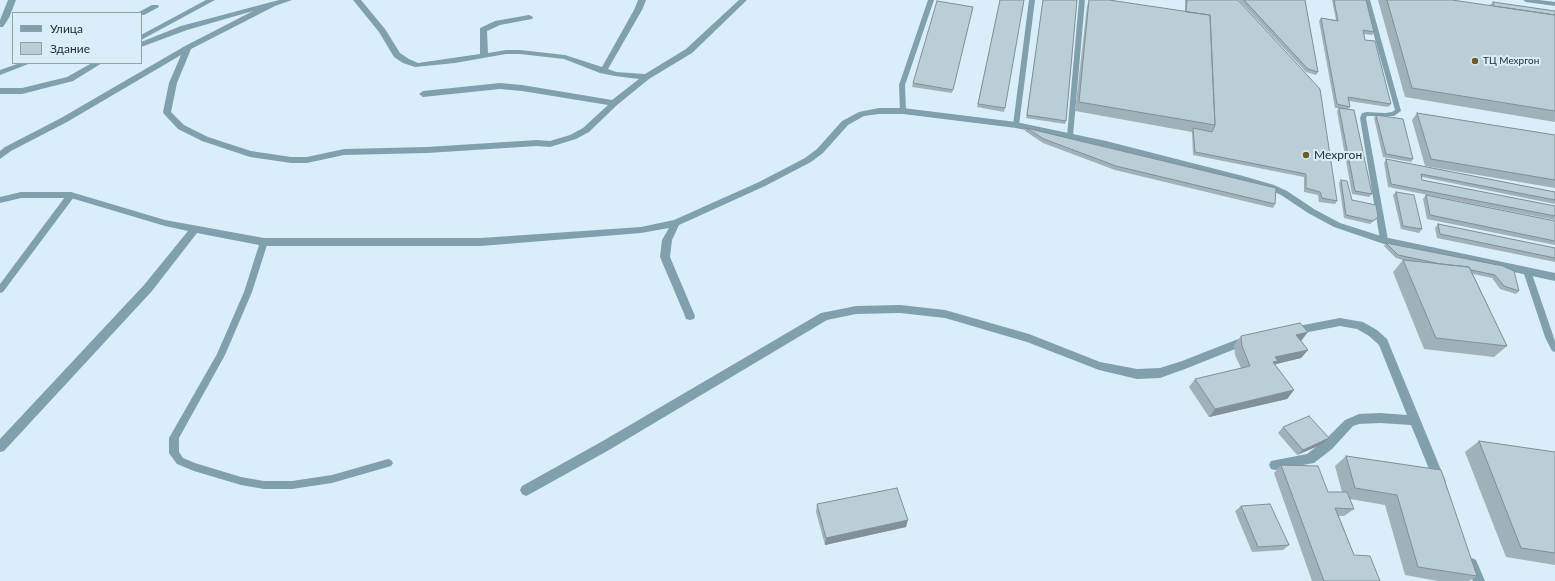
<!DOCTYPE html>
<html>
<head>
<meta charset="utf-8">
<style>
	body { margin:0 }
	#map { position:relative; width:1555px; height:581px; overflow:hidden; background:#d9eef8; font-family:Lato,sans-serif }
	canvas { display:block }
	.legend { position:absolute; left:12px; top:12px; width:130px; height:52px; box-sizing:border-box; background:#d9eef8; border:1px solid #91a1a8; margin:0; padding:5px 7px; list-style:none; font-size:12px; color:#252d31 }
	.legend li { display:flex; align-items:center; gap:8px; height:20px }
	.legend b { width:20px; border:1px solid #91a1a8 }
</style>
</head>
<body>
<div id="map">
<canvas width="1555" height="581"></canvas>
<ul class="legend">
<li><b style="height:5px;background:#80a0ae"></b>Улица</li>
<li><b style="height:11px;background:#baced8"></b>Здание</li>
</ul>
</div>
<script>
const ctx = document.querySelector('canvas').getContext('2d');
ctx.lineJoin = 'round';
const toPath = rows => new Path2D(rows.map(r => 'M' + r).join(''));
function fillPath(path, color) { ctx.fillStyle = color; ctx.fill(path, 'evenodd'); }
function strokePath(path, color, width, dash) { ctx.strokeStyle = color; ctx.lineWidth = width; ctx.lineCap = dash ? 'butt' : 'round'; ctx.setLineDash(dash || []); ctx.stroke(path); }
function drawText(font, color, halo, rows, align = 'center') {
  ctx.font = font + ' Lato,sans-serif'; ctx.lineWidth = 4; ctx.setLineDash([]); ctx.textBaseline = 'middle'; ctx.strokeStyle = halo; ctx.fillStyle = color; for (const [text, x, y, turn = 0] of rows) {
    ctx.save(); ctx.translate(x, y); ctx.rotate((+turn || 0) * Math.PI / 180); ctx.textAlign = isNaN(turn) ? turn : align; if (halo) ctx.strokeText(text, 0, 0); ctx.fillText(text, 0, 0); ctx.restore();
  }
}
const service = toPath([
	[928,0,934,0,905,85,906,111,903,113,900,111,899,85,928,0],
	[1029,0,1035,0,1019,125,1016,127,1013,125,1029,0],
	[1079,0,1085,0,1073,136,1070,138,1067,136,1079,0],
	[1364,0,1370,0,1401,111,1394,116,1367,116,1366,118,1388,240,1384,243,1380,240,1360,118,1362,113,1367,112,1385,113,1392,112,1395,110,1364,0],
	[1523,0,1539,0,1555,2,1555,6,1526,2,1523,0],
	[71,192,75,195,74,197,3,292,0,293,0,284,68,193,71,192],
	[264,239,268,242,252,292,225,355,179,438,179,452,183,458,195,463,241,477,264,481,292,481,332,475,388,459,391,460,393,463,391,466,332,483,292,489,264,489,241,485,194,471,177,464,171,456,169,453,169,438,217,354,244,292,260,242,264,239],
	[1527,268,1531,271,1555,341,1555,352,1552,351,1545,337,1523,271,1527,268]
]);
const minor = toPath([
	[8,0,16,0,9,18,3,27,0,27,0,20,8,0],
	[206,0,215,0,141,40,141,35,206,0],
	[279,0,292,0,275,6,191,49,177,83,171,112,184,125,208,137,251,151,291,157,307,157,344,149,427,147,537,140,550,141,570,135,583,128,608,105,522,91,500,89,423,97,419,94,423,91,500,83,522,85,612,100,639,79,615,76,600,73,564,59,520,54,506,54,455,63,415,67,403,63,394,57,379,32,353,0,361,0,385,29,400,53,409,59,418,63,480,54,480,28,495,21,529,15,533,17,532,19,500,25,487,31,488,53,506,50,520,50,565,55,602,67,634,10,638,0,646,0,642,10,608,69,616,72,645,74,686,49,739,0,747,0,692,53,649,79,617,105,589,132,576,139,550,147,537,146,427,153,344,155,307,163,291,163,250,157,202,141,178,129,164,114,163,112,169,83,181,55,67,122,11,151,0,159,0,151,5,147,61,118,185,46,253,11,187,30,141,47,141,42,181,26,279,0],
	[152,5,158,5,159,7,144,15,141,15,141,13,137,13,152,5],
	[20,63,31,63,0,75,0,70,20,63],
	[92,63,102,63,73,81,22,94,0,94,0,88,22,88,67,77,92,63],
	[879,108,903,108,1016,122,1106,141,1243,176,1274,185,1287,191,1314,209,1340,223,1384,237,1555,273,1555,281,1384,244,1334,227,1308,213,1281,195,1268,189,1106,147,1016,128,903,114,879,114,864,116,848,125,823,153,811,162,765,186,679,225,672,240,670,257,695,316,694,319,690,320,686,319,685,316,660,257,662,240,669,228,641,233,481,246,264,246,197,233,152,291,4,451,0,452,0,439,144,285,188,231,165,226,71,198,21,198,0,203,0,197,21,192,71,192,165,220,264,238,481,238,641,227,674,220,759,182,805,158,817,149,842,121,859,112,879,108],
	[900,305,945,310,1029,334,1100,362,1137,369,1160,368,1182,361,1246,336,1250,337,1251,340,1250,343,1185,369,1160,378,1137,379,1099,370,1027,342,945,318,900,313,856,314,827,320,609,450,530,494,526,496,522,494,520,490,522,486,601,442,821,313,856,306,900,305],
	[1340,318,1363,322,1377,330,1387,339,1446,482,1444,486,1440,487,1436,486,1411,425,1380,423,1359,424,1353,426,1332,449,1314,463,1275,470,1271,469,1269,465,1271,461,1307,454,1324,441,1345,420,1359,414,1380,413,1407,415,1379,345,1369,336,1357,329,1340,326,1293,335,1289,334,1288,331,1289,328,1293,327,1340,318],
	[1472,558,1476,560,1485,581,1473,581,1466,564,1468,560,1472,558]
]);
const wall = toPath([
	[1000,0,1005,108,1004,112,977,107],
	[1043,0,1077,0,1066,121,1065,124,1026,118],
	[1089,0,1109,0,1185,12,1185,0,1238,0,1337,201,1335,204,1319,202,1318,195,1304,192,1304,177,1193,155,1192,132,1075,111,1087,6],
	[1239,0,1305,0,1318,72,1316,75,1306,72],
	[1332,0,1366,0,1374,32,1372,35,1364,34,1365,40,1391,104,1388,107,1349,101,1350,107,1348,109,1372,194,1369,197,1352,194,1337,111,1339,108,1335,108,1319,21,1321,18,1336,20],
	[1378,0,1452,0,1491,6,1490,5,1493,2,1555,11,1555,122,1405,97],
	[973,7,952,93,912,87,913,83],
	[1417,113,1555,135,1555,188,1425,166,1412,120],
	[1376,115,1413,159,1411,162,1383,157,1374,118],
	[1026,128,1275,204,1273,208,1115,170,1043,143,1025,131],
	[1386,159,1555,192,1555,204,1422,177,1422,180,1555,206,1555,220,1388,187,1384,163],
	[1341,180,1352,200,1378,217,1375,220,1370,224,1344,218,1339,183],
	[1396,192,1422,229,1419,233,1401,229,1393,195],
	[1426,195,1555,221,1555,245,1427,219,1423,199],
	[1438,224,1555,248,1555,262,1437,238,1435,228],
	[1386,243,1503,266,1519,291,1516,294,1500,289,1492,278,1473,274,1507,346,1494,357,1424,349,1393,272,1403,260,1396,258,1384,246],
	[1308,332,1301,340,1308,350,1301,358,1276,364,1275,365,1294,390,1287,399,1209,417,1189,387,1195,379,1241,368,1235,355,1234,345,1241,336],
	[1283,427,1329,438,1323,444,1297,455,1278,433],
	[1479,441,1555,452,1555,565,1506,557,1465,452],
	[1346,456,1441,470,1477,576,1469,581,1438,581,1405,575,1385,505,1350,499,1354,509,1344,516,1339,516,1354,555,1380,581,1312,581,1274,473,1281,465,1328,492,1342,492,1335,466],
	[817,504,906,527,825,545,816,512],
	[1241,506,1289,545,1283,550,1252,552,1235,511]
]);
const shadedWall = toPath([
	[1308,332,1301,341,1296,335],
	[1308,350,1301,358,1276,364,1271,370,1275,357],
	[1294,390,1287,399,1209,417,1215,409],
	[1329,438,1323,444,1297,455,1303,450],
	[908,520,906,527,825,545,826,538]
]);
const building = toPath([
	[1000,0,1024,0,1005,108,978,104,1000,0],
	[1043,0,1077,0,1066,121,1027,115,1043,0],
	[1089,0,1109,0,1210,15,1215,125,1079,102,1089,0],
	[1187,0,1238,0,1320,89,1337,201,1322,198,1320,192,1306,188,1306,174,1195,152,1193,128,1212,132,1215,125,1210,15,1186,12,1187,0],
	[1244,0,1305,0,1318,72,1308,69,1244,0],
	[1334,0,1366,0,1374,32,1363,30,1365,40,1375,41,1391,104,1348,97,1350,107,1337,104,1321,18,1338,21,1334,0],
	[1387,0,1452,0,1555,15,1555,111,1412,88,1387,0],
	[937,1,973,7,953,90,913,83,937,1],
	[1493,2,1555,11,1555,15,1494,6,1493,2],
	[1339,108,1354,110,1372,194,1355,191,1339,108],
	[1417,113,1555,135,1555,180,1431,159,1417,113],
	[1376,115,1403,119,1413,159,1386,154,1376,115],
	[1026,128,1276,188,1275,204,1116,166,1044,139,1026,128],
	[1386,159,1555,192,1555,200,1421,174,1422,180,1555,206,1555,216,1391,184,1386,159],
	[1341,180,1347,181,1352,200,1376,205,1378,217,1373,221,1346,215,1341,180],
	[1396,192,1414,195,1422,229,1403,226,1396,192],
	[1426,195,1555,221,1555,241,1430,215,1426,195],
	[1438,224,1555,248,1555,258,1440,234,1438,224],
	[1386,243,1503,266,1514,271,1519,291,1504,286,1495,275,1471,270,1469,267,1441,264,1398,255,1386,243],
	[1403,260,1469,267,1507,346,1436,338,1403,260],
	[1300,323,1308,332,1296,335,1308,350,1275,357,1278,361,1273,362,1294,390,1215,409,1195,379,1250,366,1242,346,1241,336,1300,323],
	[1309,416,1329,438,1303,450,1283,427,1309,416],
	[1479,441,1555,452,1555,553,1521,548,1479,441],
	[1346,456,1441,470,1477,576,1418,567,1397,495,1355,488,1346,456],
	[1281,465,1318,466,1328,492,1347,492,1354,509,1335,508,1354,555,1370,556,1380,581,1324,581,1281,465],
	[897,488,908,520,826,538,817,504,897,488],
	[1270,504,1289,545,1258,547,1241,506,1270,504]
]);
const markers = [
	[1475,61,4,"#695d2a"],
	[1306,155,4,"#695d2a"]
];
const farPoinames = [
	["ТЦ Мехргон",1483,61]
];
const poiNames = [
	["Мехргон",1314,155]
];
fillPath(service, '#80a0ae');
fillPath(minor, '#80a0ae');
fillPath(wall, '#a0b1ba');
fillPath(shadedWall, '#829097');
fillPath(building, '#baced8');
strokePath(building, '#829097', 1);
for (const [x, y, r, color] of markers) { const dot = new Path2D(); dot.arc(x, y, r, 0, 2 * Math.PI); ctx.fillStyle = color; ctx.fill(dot); strokePath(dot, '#d9eef8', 1.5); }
drawText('10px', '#252d31', '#d9eef8', farPoinames, 'left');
drawText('12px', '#252d31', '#d9eef8', poiNames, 'left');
</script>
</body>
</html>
